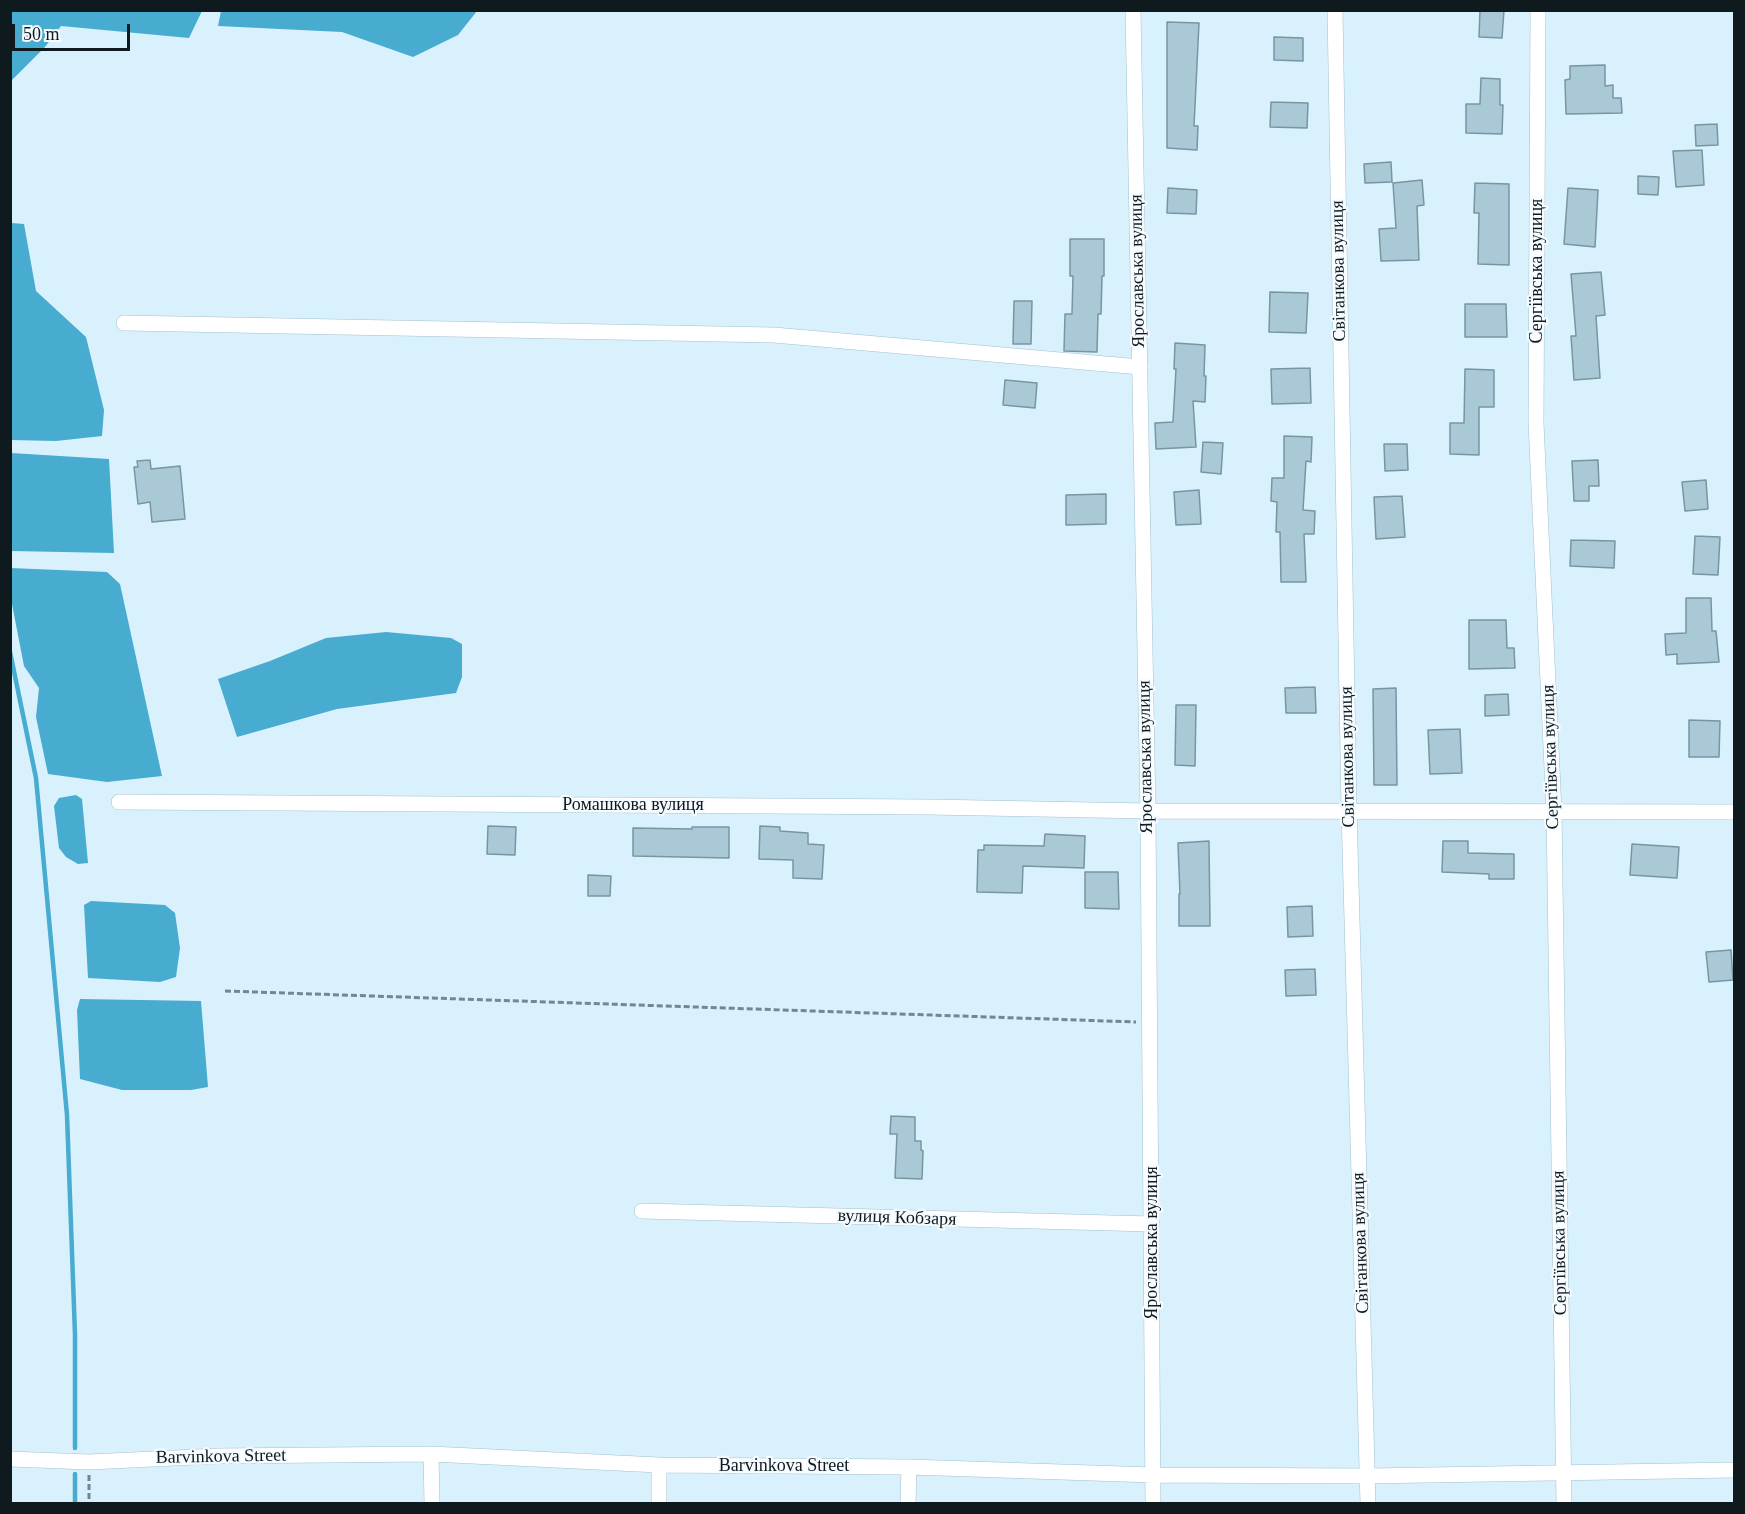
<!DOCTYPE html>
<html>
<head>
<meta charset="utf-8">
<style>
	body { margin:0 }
	#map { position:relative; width:1745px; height:1514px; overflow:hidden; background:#d8f1fc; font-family:"Times New Roman",serif }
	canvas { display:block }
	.frame { position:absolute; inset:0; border:12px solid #0f1a1f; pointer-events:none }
	.scale { position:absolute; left:12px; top:24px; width:118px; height:27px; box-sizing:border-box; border:3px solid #0f1a1f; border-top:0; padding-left:8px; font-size:18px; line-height:21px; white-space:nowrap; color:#0f1a1f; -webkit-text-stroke:4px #f5fbfe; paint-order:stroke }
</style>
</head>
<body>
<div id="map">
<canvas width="1745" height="1514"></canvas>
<div class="frame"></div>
<div class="scale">50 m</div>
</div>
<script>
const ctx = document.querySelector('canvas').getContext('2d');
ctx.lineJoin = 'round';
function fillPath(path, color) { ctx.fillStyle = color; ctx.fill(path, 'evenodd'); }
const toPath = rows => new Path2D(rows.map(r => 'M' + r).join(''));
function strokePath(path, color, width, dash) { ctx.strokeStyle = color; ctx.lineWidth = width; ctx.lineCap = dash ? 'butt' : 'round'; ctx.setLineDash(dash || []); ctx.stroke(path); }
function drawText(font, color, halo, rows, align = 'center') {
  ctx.font = font + ' "Times New Roman",serif'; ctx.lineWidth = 4.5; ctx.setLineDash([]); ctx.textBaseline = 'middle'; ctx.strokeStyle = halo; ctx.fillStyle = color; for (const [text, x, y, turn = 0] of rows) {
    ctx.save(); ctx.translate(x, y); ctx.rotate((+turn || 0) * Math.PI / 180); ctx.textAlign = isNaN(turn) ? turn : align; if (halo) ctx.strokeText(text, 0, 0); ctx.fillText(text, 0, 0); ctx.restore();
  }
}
const water = toPath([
	[11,10,202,10,202,11,189,38,61,26,45,47,11,81],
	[221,11,221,10,477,11,458,35,413,57,342,32,218,26],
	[11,223,24,224,36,291,86,337,104,410,102,436,56,441,11,440],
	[11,453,109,459,114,553,11,551],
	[10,568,107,572,120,584,162,776,107,782,48,774,36,717,39,688,24,666,11,599],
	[386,632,451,638,462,644,462,677,456,693,337,709,237,737,218,679,270,661,326,638],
	[76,795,82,799,88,863,78,864,66,857,59,848,54,806,59,798],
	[91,901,165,905,175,913,180,948,176,977,160,982,88,978,84,905],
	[80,999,201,1001,208,1087,191,1090,122,1090,80,1079,77,1010]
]);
const stream = toPath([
	[10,652,36,778,67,1115,75,1335,75,1448],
	[75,1504,75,1474]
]);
const building = toPath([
	[1480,10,1504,10,1502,38,1479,37,1480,10],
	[1167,22,1199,23,1194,126,1198,126,1197,150,1167,148,1167,22],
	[1274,37,1303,38,1303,61,1274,60,1274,37],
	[1605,65,1605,86,1613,85,1613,98,1621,98,1622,113,1566,114,1565,80,1570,79,1570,66,1605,65],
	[1481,78,1500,79,1500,105,1503,105,1502,134,1466,133,1466,104,1480,104,1481,78],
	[1271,102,1308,103,1307,128,1270,127,1271,102],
	[1717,124,1718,145,1696,146,1695,125,1717,124],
	[1702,150,1704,185,1676,187,1673,151,1702,150],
	[1391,162,1392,182,1365,183,1364,164,1391,162],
	[1638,176,1659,177,1658,195,1638,194,1638,176],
	[1422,180,1424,205,1417,206,1419,260,1381,261,1379,229,1396,228,1393,183,1422,180],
	[1475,183,1509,184,1509,265,1478,264,1479,213,1474,213,1475,183],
	[1168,188,1197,190,1196,214,1167,213,1168,188],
	[1568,188,1598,190,1595,247,1564,244,1568,188],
	[1070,239,1104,239,1104,276,1102,276,1101,314,1098,314,1097,352,1064,351,1065,314,1072,314,1073,276,1070,276,1070,239],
	[1601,272,1605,315,1596,316,1600,378,1574,380,1571,336,1576,336,1571,274,1601,272],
	[1270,292,1308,293,1306,333,1269,332,1270,292],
	[1014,301,1032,301,1031,344,1013,344,1014,301],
	[1465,304,1506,304,1507,337,1465,337,1465,304],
	[1175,343,1205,345,1204,376,1206,376,1205,402,1193,401,1196,447,1156,449,1155,423,1173,422,1176,369,1174,369,1175,343],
	[1310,368,1311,403,1272,404,1271,369,1310,368],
	[1465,369,1494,370,1494,407,1479,407,1479,455,1450,454,1450,423,1464,423,1465,369],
	[1005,380,1037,383,1035,408,1003,405,1005,380],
	[1284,436,1312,437,1311,462,1306,461,1303,510,1315,511,1314,534,1304,534,1306,582,1281,582,1280,532,1276,532,1277,502,1271,501,1272,478,1284,478,1284,436],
	[1203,442,1223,443,1221,474,1201,472,1203,442],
	[1384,444,1407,444,1408,470,1385,471,1384,444],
	[150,460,151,469,180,466,185,519,152,522,150,502,138,504,134,467,138,467,137,461,150,460],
	[1598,460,1599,486,1589,486,1589,501,1574,501,1572,461,1598,460],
	[1706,480,1708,509,1685,511,1682,482,1706,480],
	[1199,490,1201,524,1176,525,1174,492,1199,490],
	[1106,494,1106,524,1066,525,1066,495,1106,494],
	[1402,496,1405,537,1376,539,1374,497,1402,496],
	[1695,536,1720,537,1718,575,1693,574,1695,536],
	[1571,540,1615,541,1614,568,1570,566,1571,540],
	[1686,598,1711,598,1712,631,1716,631,1719,662,1677,664,1677,654,1666,655,1665,634,1686,633,1686,598],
	[1469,620,1506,620,1507,648,1514,648,1515,668,1469,669,1469,620],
	[1315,687,1316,713,1286,713,1285,688,1315,687],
	[1396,688,1397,785,1374,785,1373,689,1396,688],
	[1508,694,1509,715,1485,716,1485,695,1508,694],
	[1176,705,1196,705,1195,766,1175,765,1176,705],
	[1689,720,1720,721,1719,757,1689,757,1689,720],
	[1460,729,1462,773,1430,774,1428,730,1460,729],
	[488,826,516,827,515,855,487,854,488,826],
	[760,826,780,827,780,831,808,833,808,844,824,845,822,879,793,878,793,860,759,859,760,826],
	[692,827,729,827,729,858,633,856,633,828,692,829,692,827],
	[1045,834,1085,836,1084,868,1023,866,1022,893,977,892,978,850,984,850,984,845,1044,846,1045,834],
	[1209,841,1210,926,1179,926,1179,894,1180,894,1178,843,1209,841],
	[1443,841,1468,841,1468,853,1514,854,1514,879,1489,879,1489,874,1442,872,1443,841],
	[1632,844,1679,847,1677,878,1630,875,1632,844],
	[1085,872,1118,872,1119,909,1085,908,1085,872],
	[588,875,611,876,610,896,588,896,588,875],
	[1312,906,1313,936,1288,937,1287,907,1312,906],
	[1731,950,1733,980,1709,982,1706,952,1731,950],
	[1315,969,1316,995,1286,996,1285,970,1315,969],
	[891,1116,915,1117,915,1141,921,1141,921,1150,923,1151,922,1179,895,1178,897,1134,890,1134,891,1116]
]);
const path = toPath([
	[225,991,1136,1022],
	[89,1475,89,1504]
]);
const minor = toPath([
	[1133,10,1148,811,1153,1504],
	[1335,10,1349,810,1368,1504],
	[1538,10,1536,423,1554,812,1564,1504],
	[124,323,774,335,1140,367],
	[119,802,929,807,1148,811,1734,812],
	[642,1211,1152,1224],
	[431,1454,432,1504],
	[10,1459,89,1462,217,1456,431,1454,659,1465,909,1467,1153,1475,1368,1476,1734,1470],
	[659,1504,659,1465],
	[908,1504,909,1467]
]);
const streetNames = [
	["Ярославська вулиця",1138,271,-91],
	["Світанкова вулиця",1339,271,-91],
	["Сергіївська вулиця",1537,271,-90],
	["Ярославська вулиця",1146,757,-91],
	["Світанкова вулиця",1348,757,-91],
	["Сергіївська вулиця",1551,757,-92],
	["Ромашкова вулиця",633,805],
	["вулиця Кобзаря",897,1218,2],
	["Ярославська вулиця",1152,1243,-90],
	["Світанкова вулиця",1361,1243,-92],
	["Сергіївська вулиця",1560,1243,-91],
	["Barvinkova Street",221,1457,-1],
	["Barvinkova Street",784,1466]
];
fillPath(water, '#48abd0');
strokePath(stream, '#48abd0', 4.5);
fillPath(building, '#aac9d6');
strokePath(building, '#7895a2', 1.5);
strokePath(minor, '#a2c1ce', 16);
strokePath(path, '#74868e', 3, [6, 3]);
strokePath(minor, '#fff', 15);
drawText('18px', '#0f1a1f', '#f5fbfe', streetNames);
</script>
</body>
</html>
